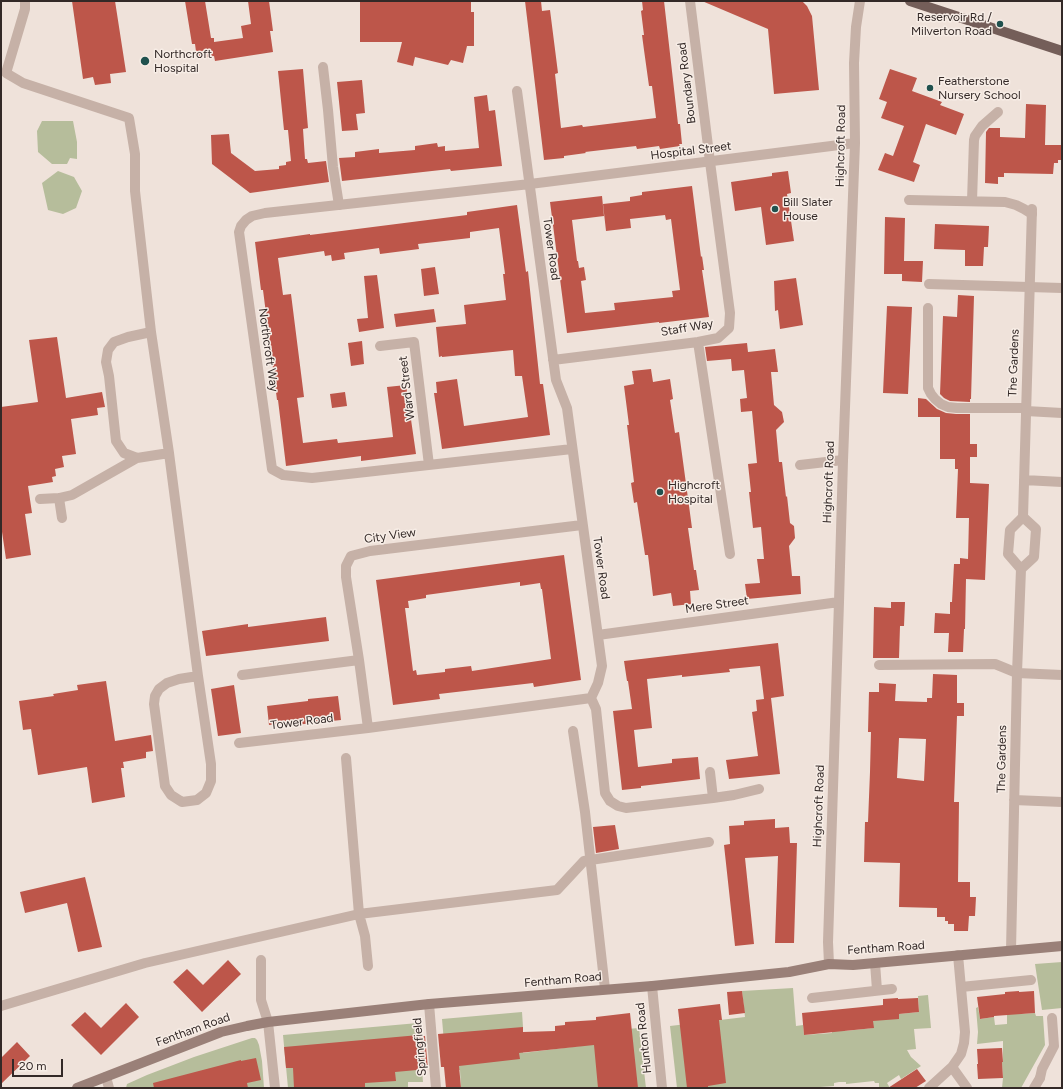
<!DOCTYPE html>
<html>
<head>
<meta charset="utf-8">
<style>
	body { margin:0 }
	#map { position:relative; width:1063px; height:1089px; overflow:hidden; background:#efe2da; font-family:Figtree,sans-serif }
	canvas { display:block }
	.frame { position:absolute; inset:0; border:2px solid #332927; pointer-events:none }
	.scale { position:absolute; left:12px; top:1059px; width:51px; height:18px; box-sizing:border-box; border:2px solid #332927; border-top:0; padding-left:5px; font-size:12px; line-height:14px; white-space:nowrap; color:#332927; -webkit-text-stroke:3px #f7ede6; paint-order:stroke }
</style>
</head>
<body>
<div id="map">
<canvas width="1063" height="1089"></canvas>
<div class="frame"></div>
<div class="scale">20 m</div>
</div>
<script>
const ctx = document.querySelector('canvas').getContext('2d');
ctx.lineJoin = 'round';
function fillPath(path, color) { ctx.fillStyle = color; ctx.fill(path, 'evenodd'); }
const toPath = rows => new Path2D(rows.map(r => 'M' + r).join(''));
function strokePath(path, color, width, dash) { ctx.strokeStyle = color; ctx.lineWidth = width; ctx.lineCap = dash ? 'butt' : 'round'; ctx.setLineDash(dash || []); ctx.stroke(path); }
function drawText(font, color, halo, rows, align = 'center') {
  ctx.font = font + ' Figtree,sans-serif'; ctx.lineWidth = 3; ctx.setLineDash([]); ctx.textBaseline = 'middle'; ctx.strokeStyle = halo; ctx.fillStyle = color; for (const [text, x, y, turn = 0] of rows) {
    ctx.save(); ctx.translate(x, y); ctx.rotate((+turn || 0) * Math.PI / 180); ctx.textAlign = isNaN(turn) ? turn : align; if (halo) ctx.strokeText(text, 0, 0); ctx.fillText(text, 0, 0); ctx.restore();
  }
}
const green = toPath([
	[42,121,73,121,77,142,77,159,70,158,67,164,52,164,38,152,37,131],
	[58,171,74,177,82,191,76,208,63,214,48,210,42,183],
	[1062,962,1062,1008,1042,1010,1035,964],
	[793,988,796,1026,803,1025,804,1035,832,1033,832,1023,844,1021,845,1031,873,1028,873,1019,899,1019,899,1014,919,1012,918,996,928,995,931,1028,914,1029,916,1049,907,1050,911,1057,921,1066,901,1079,899,1075,887,1083,890,1088,879,1088,879,1083,875,1083,874,1081,846,1084,846,1082,839,1082,834,1083,834,1086,806,1088,677,1088,670,1026,745,1017,742,991],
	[978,1007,980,1019,994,1017,995,1025,1007,1024,1007,1014,1021,1013,1021,1014,1035,1013,1036,1016,1043,1016,1045,1045,1021,1088,1002,1088,1003,1078,1002,1062,1003,1062,1003,1041,977,1044,978,1032,976,1008],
	[522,1012,523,1027,523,1053,580,1046,592,1032,639,1028,646,1088,461,1088,460,1070,450,1071,445,1054,442,1019],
	[418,1023,423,1082,408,1082,408,1088,288,1088,283,1035],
	[252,1038,255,1038,257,1040,259,1045,262,1061,264,1088,126,1088,127,1084,147,1075,194,1057]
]);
const building = toPath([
	[72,1,115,1,126,72,110,74,111,83,95,85,93,77,83,79],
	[185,1,205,1,211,38,214,38,214,42,243,38,241,26,251,24,248,1,269,1,273,31,270,31,273,52,215,61,214,56,197,59,195,44,192,44],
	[360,1,471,1,471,12,474,12,474,46,467,46,463,63,451,60,448,65,415,57,413,66,397,62,402,42,360,42],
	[525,1,541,1,542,11,550,10,558,73,555,74,561,128,582,125,583,127,656,118,652,86,649,86,644,50,642,35,644,35,641,11,643,10,642,1,664,1,678,124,680,124,682,144,679,144,680,146,660,149,659,146,637,149,636,146,585,152,586,153,564,156,564,158,544,160],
	[702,1,802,1,807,6,812,16,819,90,774,94,768,29],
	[303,69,308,128,303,129,305,159,307,159,308,163,326,161,329,182,250,193,212,164,211,135,229,134,231,153,255,171,279,169,279,166,286,165,286,162,291,161,288,130,284,130,278,71],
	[890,69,917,78,912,91,942,102,940,105,964,114,956,135,926,124,913,162,920,165,914,182,878,170,885,153,893,156,904,126,881,118,887,102,879,99],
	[362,80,365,113,356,114,358,130,342,131,337,82],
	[487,95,489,111,495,110,502,166,451,171,450,169,342,181,339,158,355,157,355,152,379,149,379,153,415,150,415,146,437,143,438,147,445,146,445,151,479,148,474,97],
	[1026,104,1046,105,1045,145,1062,145,1062,160,1058,160,1058,163,1054,163,1053,174,1004,173,1004,177,998,177,998,184,985,183,986,132,989,128,1000,128,1000,137,1025,138],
	[788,171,791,193,787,194,794,241,766,245,761,207,735,211,731,182,772,176,772,173],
	[692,186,701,257,702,256,704,270,702,270,709,317,659,323,659,322,567,333,550,202,602,196,604,216,572,220,577,261,578,261,579,268,584,267,586,280,581,281,585,313,615,310,614,303,673,297,672,291,680,290,671,219,666,220,665,215,630,219,631,228,606,231,603,204,630,201,630,197,642,195,642,192],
	[517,205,526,272,528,271,540,384,543,384,550,435,442,449,434,393,437,393,436,382,457,379,464,426,528,417,522,376,515,376,513,350,442,357,442,356,439,357,436,327,466,324,464,305,506,300,503,274,505,274,499,228,470,232,470,238,418,244,419,249,380,254,379,248,344,253,345,259,332,261,331,255,325,256,324,251,278,258,283,295,291,294,304,397,297,398,303,443,337,439,338,443,393,437,387,387,406,385,416,454,361,461,361,456,286,466,278,400,277,400,263,290,261,290,255,242,310,234,310,235,467,215,467,212],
	[885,217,905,218,904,261,923,261,922,282,902,281,902,274,884,274],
	[935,224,989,226,988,247,984,247,983,266,965,266,965,250,934,249],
	[435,267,439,294,424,296,421,269],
	[377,275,384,328,359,332,357,319,368,318,364,276],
	[796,278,803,325,780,329,778,310,775,311,774,281],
	[958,295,974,296,971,399,970,399,970,402,950,401,944,398,940,394,943,316,957,317],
	[887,306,912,307,908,394,883,393],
	[434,309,436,322,396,327,394,314],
	[57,337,66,398,102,392,105,407,97,408,98,415,71,419,76,454,62,456,64,467,55,469,56,476,52,477,53,482,28,486,32,513,25,514,31,555,6,559,1,525,1,407,38,402,29,340],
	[362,341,364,364,351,366,348,343],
	[747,343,748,352,775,349,778,372,771,372,774,405,782,412,784,422,776,430,779,462,782,462,786,497,787,496,790,523,794,526,795,538,789,546,792,576,800,576,801,594,747,599,745,584,760,583,757,559,764,559,761,527,753,528,749,492,751,492,748,464,757,463,752,411,741,412,740,399,747,398,744,370,732,371,731,359,707,361,705,347],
	[651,369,653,382,670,379,673,399,670,400,675,433,679,432,692,528,688,528,694,570,696,570,699,590,690,591,691,604,673,606,671,593,653,596,648,555,645,555,637,502,634,503,631,483,634,482,627,425,629,425,624,386,634,384,632,371],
	[345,392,347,406,332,408,330,394],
	[918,398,926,399,937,409,946,413,956,414,970,414,970,444,977,444,977,457,970,457,970,483,989,484,985,580,966,579,965,629,964,629,963,652,948,652,949,633,934,633,935,613,950,614,950,602,952,602,954,564,960,564,960,558,968,559,969,518,956,518,958,469,955,469,955,459,940,459,940,417,918,417],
	[564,555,581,680,534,687,533,683,439,694,440,699,393,705,376,580],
	[520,582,520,586,540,583,541,589,542,589,551,659,472,671,471,666,445,669,445,672,417,675,416,670,413,671,405,608,409,608,408,601,426,598,426,595],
	[891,602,905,602,904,626,900,626,899,658,873,658,874,607,891,608],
	[326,617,329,641,206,656,202,631,248,624,248,627],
	[778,643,784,696,771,698,780,774,729,779,726,760,758,756,752,712,757,711,756,700,764,699,760,666,729,669,730,672,682,677,682,675,647,679,652,728,634,730,638,767,672,763,672,759,698,757,700,779,641,786,641,788,622,790,613,711,632,709,628,681,627,681,624,661],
	[933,674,957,675,957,703,964,703,964,716,957,716,954,802,959,802,958,882,970,882,970,897,976,897,975,916,969,916,968,931,954,931,954,924,948,924,948,921,945,921,945,917,937,917,937,908,899,907,900,863,864,862,865,822,868,822,870,772,871,732,868,732,869,692,879,692,879,683,896,684,895,701,927,702,927,698,932,698],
	[899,738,926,739,924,781,897,778],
	[106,681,115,741,151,735,153,751,146,752,146,758,123,762,124,768,121,768,125,797,92,803,87,767,38,775,31,729,23,730,19,701,54,696,53,694,78,690,77,685],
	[234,685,241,733,218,736,211,689],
	[338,696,341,720,295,725,294,722,269,725,267,706,308,701,308,699],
	[775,819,775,828,789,827,790,843,797,843,794,943,775,943,778,856,745,858,754,944,735,946,724,845,730,844,729,826,744,825,744,821],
	[615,825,619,849,596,853,593,827],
	[85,877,102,947,78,952,67,903,25,913,20,892],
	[228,960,241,974,202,1012,173,982,187,969,203,985],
	[742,991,745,1013,729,1015,727,992],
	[1019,991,1019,992,1034,991,1035,1013,994,1016,994,1017,980,1019,977,997,1005,994,1005,992],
	[898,998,898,999,918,998,919,1012,899,1014,899,1019,873,1021,874,1028,804,1035,802,1013,883,1005,883,999],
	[126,1003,139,1017,101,1055,71,1025,85,1012,101,1028],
	[720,1004,722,1020,719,1020,726,1083,708,1086,708,1088,687,1088,678,1009],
	[630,1013,638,1088,598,1088,594,1045,519,1053,520,1059,459,1066,461,1088,446,1088,444,1067,441,1067,438,1034,523,1027,523,1032,555,1031,555,1026,565,1025,565,1022,596,1020,596,1017],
	[419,1035,420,1036,425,1036,428,1069,395,1072,396,1081,365,1083,365,1088,294,1088,293,1068,286,1068,284,1047],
	[17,1042,30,1056,1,1084,1,1058],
	[1002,1048,1003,1062,1002,1062,1003,1078,978,1079,977,1064,978,1064,977,1049],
	[256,1058,261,1080,247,1083,248,1088,154,1088,153,1083,241,1060,241,1061],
	[917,1069,926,1081,915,1088,888,1088]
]);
const lane = toPath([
	[25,1,25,9,6,73,23,83,129,118,135,154,135,191,151,332,169,453,198,676,211,764,211,781,206,793,197,800,182,802,171,795,165,786,154,704,155,696,159,689,167,683,179,679,198,676],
	[323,67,328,110,333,167,339,205],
	[909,200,1005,202,1016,205,1024,209,1032,214],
	[972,201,974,140,975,136,982,126,998,112],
	[929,284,1062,288],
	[928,308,928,388,931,394,935,399,941,404,948,407,957,408,1026,408],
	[151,332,128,337,114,342,108,350,106,362,109,376,116,441,124,453,137,458,169,453],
	[1026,411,1062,413],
	[800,465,843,460],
	[59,498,62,518],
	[40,499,59,498,72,495,137,458],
	[879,665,995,664,1017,673],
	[573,731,585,812,605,989],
	[346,758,359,914,365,936,368,966],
	[261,960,261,1000,268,1022],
	[875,963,877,990],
	[961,987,1031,980],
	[812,998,892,989],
	[1,1006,145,963,359,914,557,890,584,861,709,842],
	[1040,1078,1042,1069,1054,1046,1052,1018]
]);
const street = toPath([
	[698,342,730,554],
	[380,346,414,342,429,465],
	[553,360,698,342,718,338,729,328,730,313,710,162,690,1],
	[572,449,312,478,283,475,272,469,239,232,241,226,246,220,252,216,265,213,530,184,855,143],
	[1024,480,1062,482],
	[1021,569,1034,557,1036,529,1023,517],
	[598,635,839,602],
	[1017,673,1062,675],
	[242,675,359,660],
	[591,698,596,709,605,793,610,801,618,806,626,808,713,798,734,795,759,789],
	[368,728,359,660,346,577,346,566,351,556,370,551,582,525],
	[239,743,368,728,591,698,598,683,602,666,567,408,556,380,517,91],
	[710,772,713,798],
	[1014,800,1062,802],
	[1011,950,1017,673,1021,569,1008,554,1010,530,1023,517,1032,209],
	[829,964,828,942,839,602,843,460,855,143,854,63,856,27,860,1],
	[652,986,662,1088],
	[429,1004,436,1088],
	[268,1022,275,1088],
	[952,1067,967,1088],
	[106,1077,109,1088],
	[929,1088,952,1067,961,1054,964,1043,965,1032,958,955],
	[1034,1088,1040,1078]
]);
const secondary = toPath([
	[77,1088,221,1032,247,1026,268,1022,429,1004,652,986,789,972,829,964,853,965,1062,946]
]);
const primary = toPath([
	[910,1,1062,51]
]);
const markers = [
	[1000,24,4,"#20514e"],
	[145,61,5,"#20514e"],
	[930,88,4,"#20514e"],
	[775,209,4,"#20514e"],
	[660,492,4,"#20514e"]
];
const poiNames = [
	["Reservoir Rd /",992,17,"right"],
	["Milverton Road",992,31,"right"],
	["Northcroft",154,54],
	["Hospital",154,68],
	["Featherstone",938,81],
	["Nursery School",938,95],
	["Bill Slater",783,202],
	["House",783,216],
	["Highcroft",668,485],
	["Hospital",668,499]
];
const streetNames = [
	["Boundary Road",687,83,-97],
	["Highcroft Road",841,146,-89],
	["Hospital Street",691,151,-7],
	["Tower Road",551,249,82],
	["Staff Way",687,328,-10],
	["Northcroft Way",268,350,82],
	["The Gardens",1014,363,-88],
	["Ward Street",407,388,-97],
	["Highcroft Road",829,482,-88],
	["City View",390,536,-8],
	["Tower Road",601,568,82],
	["Mere Street",717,605,-8],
	["Tower Road",302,722,-7],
	["The Gardens",1002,759,-89],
	["Highcroft Road",819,806,-88],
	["Fentham Road",886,948,-4],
	["Fentham Road",563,980,-5],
	["Fentham Road",193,1030,-20],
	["Hunton Road",644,1038,-96],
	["Springfield",420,1047,-95]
];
fillPath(green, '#b6bd9b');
fillPath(building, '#bd564a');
strokePath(lane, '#c6b1a7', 10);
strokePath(street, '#c6b1a7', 10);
strokePath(secondary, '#9a8078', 10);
strokePath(primary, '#745e59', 10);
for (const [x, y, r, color] of markers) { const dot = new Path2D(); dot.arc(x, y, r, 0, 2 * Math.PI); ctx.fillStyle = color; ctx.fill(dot); strokePath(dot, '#f7ede6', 1.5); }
drawText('12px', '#332927', '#f7ede6', poiNames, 'left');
drawText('12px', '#332927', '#f7ede6', streetNames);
</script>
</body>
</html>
